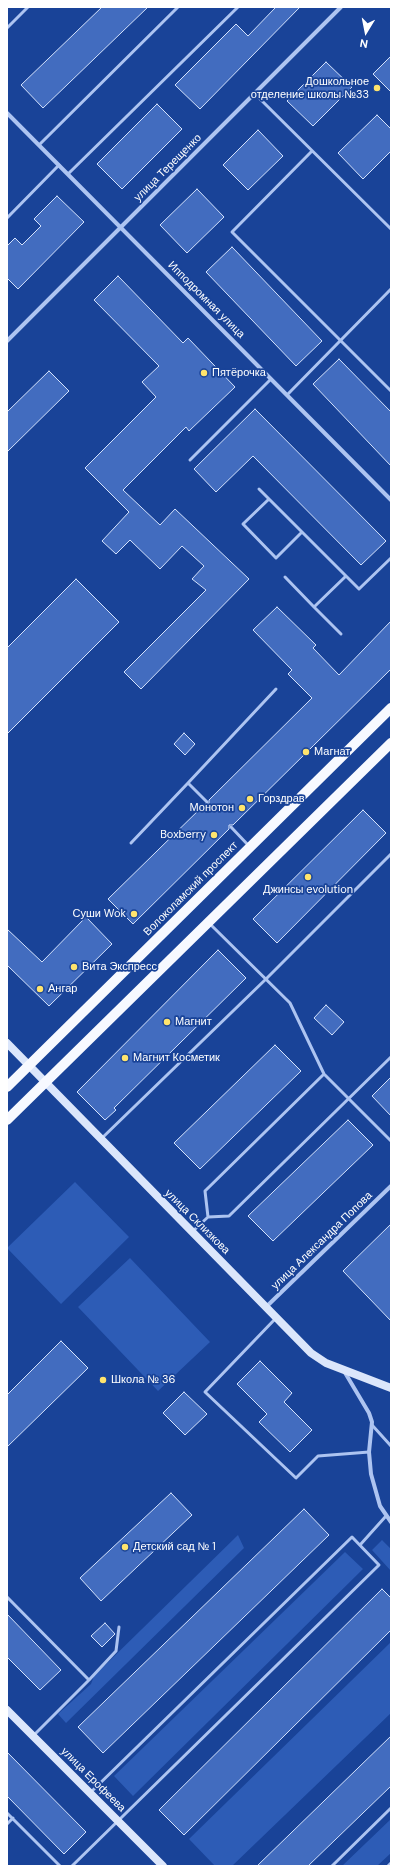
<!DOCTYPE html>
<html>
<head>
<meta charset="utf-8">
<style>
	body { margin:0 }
	#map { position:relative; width:398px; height:1873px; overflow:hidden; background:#194398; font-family:"DM Sans",sans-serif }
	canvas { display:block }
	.frame { position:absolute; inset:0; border:8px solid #fff; pointer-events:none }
	.north { position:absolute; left:346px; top:12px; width:40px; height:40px; -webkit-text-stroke:3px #194398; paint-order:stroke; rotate:190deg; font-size:11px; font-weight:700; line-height:16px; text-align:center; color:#fff }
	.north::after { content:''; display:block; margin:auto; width:14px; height:18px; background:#fff; clip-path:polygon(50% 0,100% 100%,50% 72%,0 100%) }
</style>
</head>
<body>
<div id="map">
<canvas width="398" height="1873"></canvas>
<div class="frame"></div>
<div class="north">N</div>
</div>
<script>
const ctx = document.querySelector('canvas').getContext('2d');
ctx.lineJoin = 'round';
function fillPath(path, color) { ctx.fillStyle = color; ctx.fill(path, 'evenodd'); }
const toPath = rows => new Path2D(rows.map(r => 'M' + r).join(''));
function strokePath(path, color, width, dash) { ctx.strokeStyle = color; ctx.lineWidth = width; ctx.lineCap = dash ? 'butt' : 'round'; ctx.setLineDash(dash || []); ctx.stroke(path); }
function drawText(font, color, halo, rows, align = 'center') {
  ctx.font = font + ' "DM Sans",sans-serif'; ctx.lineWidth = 3.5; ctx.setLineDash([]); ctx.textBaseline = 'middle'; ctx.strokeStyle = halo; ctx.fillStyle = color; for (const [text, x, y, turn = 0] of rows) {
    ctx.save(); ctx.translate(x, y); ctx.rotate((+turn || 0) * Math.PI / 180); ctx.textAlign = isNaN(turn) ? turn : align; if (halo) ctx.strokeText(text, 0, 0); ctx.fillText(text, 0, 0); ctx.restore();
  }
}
const green = toPath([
	[75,1182,129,1237,61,1304,7,1248],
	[130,1258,210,1342,158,1391,78,1307],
	[238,1535,244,1548,66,1723,58,1714,91,1684,94,1676],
	[382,1540,391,1549,391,1571,372,1550],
	[345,1552,363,1569,133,1796,114,1776],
	[391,1642,391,1713,232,1866,215,1866,189,1839],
	[391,1819,391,1853,377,1866,342,1866]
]);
const building = toPath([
	[102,7,148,7,43,108,21,85,102,7],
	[276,7,300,7,200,109,175,85,236,24,248,36,276,7],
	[391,56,391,92,373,74,391,56],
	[326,62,352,87,313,126,287,101,326,62],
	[157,104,182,129,122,189,97,164,157,104],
	[377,115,391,129,391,151,363,179,338,153,377,115],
	[258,130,283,156,248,190,223,165,258,130],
	[197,189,224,217,187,253,160,225,197,189],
	[57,196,84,222,18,289,7,278,7,246,15,238,22,245,41,226,34,219,57,196],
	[232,247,322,341,296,366,206,272,232,247],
	[118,276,183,343,188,338,235,387,189,431,186,427,123,490,160,525,175,509,249,579,141,689,124,672,206,590,192,579,204,566,182,546,160,569,130,540,116,554,102,541,129,512,85,468,156,397,142,382,159,366,94,300,118,276],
	[339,359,391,412,391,466,313,384,339,359],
	[49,371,69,391,7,452,7,412,49,371],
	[255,409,386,541,361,565,253,456,216,492,194,469,255,409],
	[76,579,119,622,7,734,7,648,76,579],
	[277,607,316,645,313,648,339,675,391,621,391,669,233,825,229,825,229,829,133,924,108,899,205,804,209,804,209,800,312,698,288,674,292,670,253,630,277,607],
	[184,733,195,744,185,755,174,744,184,733],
	[363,810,386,833,277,943,253,919,363,810],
	[86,917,112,944,49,1006,7,965,7,929,42,962,86,917],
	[218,950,246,978,114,1108,116,1110,105,1120,77,1092,218,950],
	[326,1005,344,1022,332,1035,314,1018,326,1005],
	[275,1045,301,1071,200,1169,174,1143,275,1045],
	[391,1077,391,1116,372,1096,391,1077],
	[348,1120,373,1145,273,1241,248,1216,348,1120],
	[391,1224,391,1321,343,1271,391,1224],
	[61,1341,88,1368,7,1447,7,1395,61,1341],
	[260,1361,292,1393,284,1402,312,1430,290,1452,259,1422,267,1414,237,1384,260,1361],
	[184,1392,207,1414,185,1435,163,1413,184,1392],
	[171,1493,192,1515,101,1601,80,1578,171,1493],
	[304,1509,329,1535,103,1753,78,1727,304,1509],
	[382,1589,391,1598,391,1630,184,1835,159,1810,382,1589],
	[7,1614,61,1670,40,1690,7,1657,7,1614],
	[105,1623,115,1634,102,1647,91,1636,105,1623],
	[391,1736,391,1786,308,1866,257,1866,391,1736],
	[7,1752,86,1832,64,1854,7,1796,7,1752]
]);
const lane = toPath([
	[7,28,28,7],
	[254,93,391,229],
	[39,145,178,7],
	[312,151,232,232,391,391],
	[68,174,238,7],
	[7,218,59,165],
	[287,395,391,289],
	[190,460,271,379],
	[259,489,359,589,391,558],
	[269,499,243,524,276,558,302,532],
	[285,577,314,607],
	[341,634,314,607,346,576],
	[188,783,276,689],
	[231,827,249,846],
	[131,843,188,783,207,802],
	[210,924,290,1003,324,1074,391,1141],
	[101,1139,266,979,391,854],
	[208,1217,205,1191,324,1074],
	[193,1231,208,1217,229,1216,391,1057],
	[276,1318,205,1392,296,1478,318,1456,369,1452],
	[372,1425,391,1446],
	[360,1545,386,1516],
	[7,1597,89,1680],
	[34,1735,89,1680,116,1651,119,1627],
	[7,1813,60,1866],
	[7,1824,13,1818],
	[72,1866,379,1565,352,1537,91,1792],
	[332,1866,391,1808],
	[388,1866,391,1863]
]);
const street = toPath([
	[7,113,391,500],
	[7,341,341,7],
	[266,1307,391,1186],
	[344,1371,369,1413,372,1422,369,1452,371,1474,380,1506,391,1522]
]);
const secondary = toPath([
	[7,1043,311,1353,326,1363,391,1388],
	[7,1710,163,1866]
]);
const primary = toPath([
	[7,1087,391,708],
	[7,1120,391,743]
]);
const markers = [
	[377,88,4,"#ffe46d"],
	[204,373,4,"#ffe46d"],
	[306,752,4,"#ffe46d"],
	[250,799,4,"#ffe46d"],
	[242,808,4,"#ffe46d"],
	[214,835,4,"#ffe46d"],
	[308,877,4,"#ffe46d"],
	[134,914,4,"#ffe46d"],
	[74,967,4,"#ffe46d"],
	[40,989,4,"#ffe46d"],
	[167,1022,4,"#ffe46d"],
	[125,1058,4,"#ffe46d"],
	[103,1380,4,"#ffe46d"],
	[125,1547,4,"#ffe46d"]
];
const poiNames = [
	["Дошкольное",369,82,"right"],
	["отделение школы №33",369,95,"right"],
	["Пятёрочка",212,373],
	["Магнат",314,752],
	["Горздрав",258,799],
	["Монотон",234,808,"right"],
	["Boxberry",206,835,"right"],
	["Джинсы evolution",308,890,"center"],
	["Суши Wok",126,914,"right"],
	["Вита Экспресс",82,967],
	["Ангар",48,989],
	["Магнит",175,1022],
	["Магнит Косметик",133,1058],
	["Школа № 36",111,1380],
	["Детский сад № 1",133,1547]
];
const streetNames = [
	["улица Терещенко",168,168,-45],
	["Ипподромная улица",206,300,45],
	["Волоколамский проспект",191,889,-45],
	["улица Склизкова",197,1222,45],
	["улица Александра Попова",322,1241,-44],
	["улица Ерофеева",93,1780,45]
];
fillPath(green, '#2d5cb6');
fillPath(building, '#426cbf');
strokePath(building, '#d4e2fc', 1);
strokePath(lane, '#adc4f1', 3);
strokePath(street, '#adc4f1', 4);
strokePath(secondary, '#dbe6fb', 8);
strokePath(primary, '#f7f9ff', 10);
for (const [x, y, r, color] of markers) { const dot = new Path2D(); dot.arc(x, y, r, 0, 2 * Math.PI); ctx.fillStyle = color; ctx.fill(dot); strokePath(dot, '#194398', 1.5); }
drawText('11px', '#fff', '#194398', poiNames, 'left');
drawText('11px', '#fff', '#194398', streetNames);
</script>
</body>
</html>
